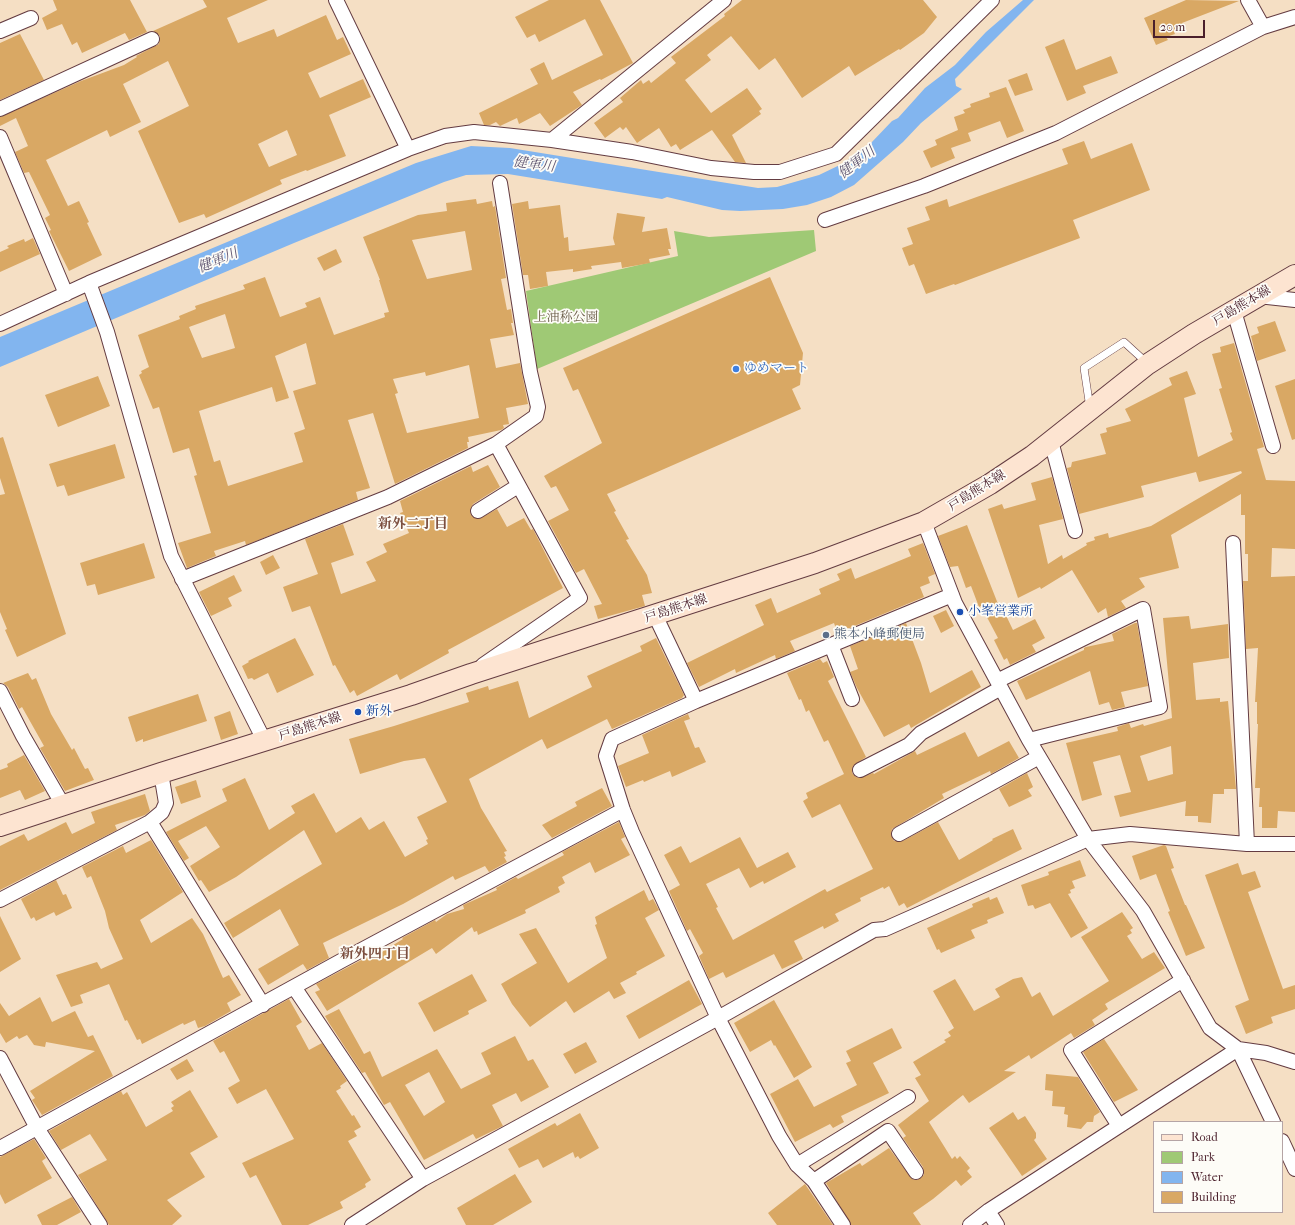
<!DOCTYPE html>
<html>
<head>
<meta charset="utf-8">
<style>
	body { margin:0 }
	#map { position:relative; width:1295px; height:1225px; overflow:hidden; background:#f5dfc4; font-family:"IM FELL French Canon",serif }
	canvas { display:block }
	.legend { position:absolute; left:1153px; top:1121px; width:130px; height:92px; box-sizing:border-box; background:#fdfcf7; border:1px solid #b5a4a5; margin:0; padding:5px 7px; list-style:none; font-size:12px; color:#4a1f2b }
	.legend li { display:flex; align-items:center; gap:8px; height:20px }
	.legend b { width:20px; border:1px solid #b5a4a5 }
	.scale { position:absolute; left:1153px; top:20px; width:52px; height:18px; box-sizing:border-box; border:2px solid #4a1f2b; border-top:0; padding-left:5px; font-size:12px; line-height:14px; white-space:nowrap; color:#4a1f2b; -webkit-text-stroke:3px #fdfcf7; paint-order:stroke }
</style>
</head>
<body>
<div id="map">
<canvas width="1295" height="1225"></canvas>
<ul class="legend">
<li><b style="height:5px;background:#fde4d1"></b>Road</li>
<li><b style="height:11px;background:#9fc975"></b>Park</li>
<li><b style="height:11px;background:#82b5ef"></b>Water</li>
<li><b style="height:11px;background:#d9a864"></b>Building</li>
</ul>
<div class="scale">20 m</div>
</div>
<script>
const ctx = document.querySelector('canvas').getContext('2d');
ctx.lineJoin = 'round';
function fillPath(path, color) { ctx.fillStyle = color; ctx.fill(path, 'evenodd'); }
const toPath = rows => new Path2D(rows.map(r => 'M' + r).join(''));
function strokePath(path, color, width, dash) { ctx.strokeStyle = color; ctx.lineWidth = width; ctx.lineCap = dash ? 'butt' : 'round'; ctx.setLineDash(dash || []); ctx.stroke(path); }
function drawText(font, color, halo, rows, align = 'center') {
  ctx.font = font + ' "IM FELL French Canon","Noto Serif JP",serif'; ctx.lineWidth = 3.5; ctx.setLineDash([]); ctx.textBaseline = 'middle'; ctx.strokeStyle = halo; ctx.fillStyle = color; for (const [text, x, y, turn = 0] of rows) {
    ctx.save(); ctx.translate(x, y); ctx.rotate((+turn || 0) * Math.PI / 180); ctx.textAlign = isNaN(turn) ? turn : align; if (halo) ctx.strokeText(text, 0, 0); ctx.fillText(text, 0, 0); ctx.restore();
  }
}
const green = toPath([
	[814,230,816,251,537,369,526,291,678,256,674,231,709,237]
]);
const water = toPath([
	[1023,0,1034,0,955,79,956,86,962,89,921,123,903,142,854,185,831,197,807,205,783,209,740,211,722,210,667,197,662,199,508,174,466,175,444,182,294,243,0,367,0,337,416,163,471,146,510,148,758,188,777,187,819,175,844,163,871,143,892,121,898,118,925,88,955,65,986,32]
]);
const building = toPath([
	[53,0,130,0,147,32,129,40,125,33,82,53,77,42,72,45,62,24,47,30,42,18,57,10],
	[203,0,268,0,227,18,238,43,274,29,277,37,326,15,337,40,343,37,351,54,308,73,320,98,363,79,371,97,329,115,346,156,307,171,306,170,280,180,282,184,206,218,204,214,179,223,138,131,189,106,168,61,123,84,141,122,110,137,107,130,46,160,68,206,79,201,89,222,87,223,102,255,69,271,49,231,51,230,45,218,50,215,29,172,24,173,15,152,28,146,16,118,0,126,0,117,81,81,124,65,137,57,136,56,159,44,160,36,153,31,207,7],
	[287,130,297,155,269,167,258,144],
	[549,0,600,0,633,63,601,80,600,79,573,92,582,105,550,126,540,113,519,124,517,118,500,126,496,122,490,125,484,125,479,113,538,84,530,69,544,62,552,80,603,55,585,19,539,42,535,34,527,38,515,17],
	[742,0,923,0,937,17,924,33,900,50,899,49,855,76,849,66,802,98,775,58,759,70,731,36,707,55,711,60,685,80,711,113,747,88,762,109,759,111,761,114,732,135,746,163,735,162,712,130,680,150,676,144,671,147,659,128,637,143,626,127,623,130,620,127,605,138,594,123,623,102,620,98,641,80,643,84,649,80,651,83,676,63,671,57,725,16,724,14],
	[1186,0,1239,1,1182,23,1184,25,1173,30,1175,34,1166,37,1168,40,1156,45,1144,18],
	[20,34,44,80,0,100,0,43],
	[1064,39,1076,70,1111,56,1118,73,1083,86,1086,93,1067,101,1045,47],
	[1027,73,1033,90,1015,96,1008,80],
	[1006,87,1024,131,1007,138,1000,121,968,133,971,141,951,148,955,158,931,168,923,151,937,145,935,140,958,130,954,117,965,113,963,110,971,107,970,104,990,97,989,93],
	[1084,141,1091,159,1132,143,1150,190,1073,220,1080,238,955,285,954,284,926,294,914,264,909,266,902,248,913,244,907,228,930,220,925,207,947,199,949,207,1068,164,1062,149],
	[476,199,477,204,492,201,493,207,495,206,506,278,501,279,507,310,511,309,513,323,511,323,514,335,490,339,496,368,520,363,528,404,506,408,509,424,503,425,504,428,501,430,468,437,469,442,467,442,468,448,395,484,373,413,348,420,370,488,356,492,358,500,246,545,245,541,214,551,216,556,187,568,178,543,211,533,194,476,197,475,189,448,173,453,159,407,153,409,139,375,142,373,141,371,149,367,138,335,180,319,179,316,196,309,195,306,245,289,243,285,265,277,280,317,307,307,305,303,320,297,334,335,385,317,384,313,389,312,379,280,380,280,363,237,418,215,447,211,446,203],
	[465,231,472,270,427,279,412,240],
	[225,314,235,348,202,358,189,327],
	[306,343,316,384,293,391,305,429,294,433,303,462,228,486,220,460,214,462,199,411,272,387,276,402,289,398,275,356],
	[469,365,479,418,407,433,395,394,398,393,393,379,425,372,426,376],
	[528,201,529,209,560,205,564,238,568,237,569,251,615,245,613,238,617,213,645,217,642,232,667,228,671,249,668,249,670,255,649,259,650,263,622,268,621,262,591,266,592,269,573,272,573,269,546,272,548,286,530,289,528,275,523,275,512,204],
	[33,238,40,254,0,272,0,252,9,248,7,246,24,239,25,242],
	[336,249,342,262,324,271,317,258],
	[770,277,803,353,800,385,792,389,801,409,607,494,616,511,614,512,629,539,626,540,647,575,652,593,642,595,645,606,598,619,594,606,602,604,584,569,576,573,548,521,569,510,556,486,551,488,544,476,602,443,578,389,573,391,563,368],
	[1275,321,1286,351,1257,361,1251,336,1259,333,1257,327],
	[1234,343,1264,447,1257,449,1266,480,1295,481,1295,549,1272,548,1271,577,1295,576,1295,812,1278,811,1277,828,1262,828,1262,807,1259,807,1260,788,1255,788,1258,724,1257,724,1257,702,1255,702,1258,648,1246,649,1243,581,1248,581,1248,554,1245,554,1245,515,1241,515,1241,494,1171,535,1179,568,1139,578,1145,587,1121,601,1126,608,1108,617,1106,608,1098,613,1072,570,1041,589,1040,587,1018,598,988,509,1002,504,1004,509,1036,500,1031,483,1052,477,1063,519,1039,525,1048,564,1062,555,1063,559,1087,545,1086,543,1095,540,1094,537,1108,533,1109,538,1151,526,1242,473,1241,471,1199,482,1196,472,1141,486,1144,497,1079,514,1067,468,1071,467,1072,462,1106,454,1100,434,1107,432,1106,428,1131,421,1125,409,1172,385,1169,378,1187,371,1196,394,1184,398,1198,457,1233,440,1230,433,1232,432,1219,389,1222,388,1212,354,1221,352,1220,347],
	[98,376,110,406,58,427,45,395],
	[1295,379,1295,439,1292,440,1275,386],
	[3,437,66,634,17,657,5,630,7,629,0,612,0,495,5,494,0,478,0,438],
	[115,444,125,478,68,496,64,485,57,487,49,464],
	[488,465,500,487,473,504,470,511,471,515,479,519,497,509,507,527,524,518,531,530,533,529,563,588,448,650,449,653,400,680,397,674,357,696,354,690,350,693,335,665,333,666,310,606,292,612,283,587,318,574,305,539,343,524,354,555,331,563,341,594,376,581,366,562,387,552,383,544,409,533,400,513,403,512,400,501,471,466,473,472],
	[967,525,998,604,1000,603,1013,630,1035,619,1045,638,1032,645,1036,652,1010,665,1007,658,1004,660,994,640,998,638,981,606,979,607,971,586,966,588,958,566,950,567,938,536],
	[144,543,155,578,98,595,95,584,87,586,80,563],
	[923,543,935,574,928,577,930,583,920,587,924,597,845,630,843,626,836,629,834,623,790,641,795,651,776,659,775,655,736,673,735,669,699,687,687,663,764,625,755,605,771,598,777,613,821,594,819,589,840,580,837,574,851,568,855,579,911,556,908,549],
	[273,555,280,568,266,575,260,562],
	[234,575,242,591,228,598,232,606,211,616,199,592],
	[946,610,954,626,941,633,933,616],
	[1189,616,1191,629,1228,624,1229,658,1193,663,1196,700,1220,698,1220,702,1228,701,1236,789,1224,789,1224,794,1213,794,1211,823,1198,822,1198,816,1185,816,1186,801,1120,817,1114,796,1131,792,1120,755,1093,762,1102,795,1082,801,1066,743,1118,731,1117,727,1129,723,1131,728,1143,724,1144,726,1172,718,1163,618],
	[1171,746,1173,774,1148,781,1140,756],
	[906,623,921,663,930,693,972,670,981,687,911,728,909,724,884,737,857,688,850,672,858,669,850,646],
	[1135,623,1137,623,1148,686,1121,692,1125,707,1112,710,1109,702,1099,705,1090,671,1026,700,1017,681,1084,650,1084,648,1086,647,1114,641,1112,634],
	[295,638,314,675,277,693,268,673,254,680,252,678,248,679,242,666,249,662,248,661],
	[656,638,684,695,682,698,612,729,607,719,547,749,542,739,469,779,481,808,507,851,504,852,506,856,504,857,507,862,489,872,485,866,455,880,453,876,403,904,323,943,329,958,307,970,303,964,268,985,258,969,299,945,280,909,233,938,224,923,322,864,304,830,236,877,209,892,201,880,199,881,190,866,220,847,206,826,178,841,189,858,184,861,166,832,227,801,222,789,245,778,269,830,295,813,291,806,314,793,336,833,361,817,369,830,384,821,405,857,428,844,426,840,428,839,417,817,447,802,425,758,404,761,360,774,349,739,394,726,469,702,466,693,488,686,489,690,518,681,529,718,592,687,587,676,642,651,640,646],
	[820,659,823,663,827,661,834,677,828,681,866,757,853,766,852,773,856,777,860,778,873,773,874,774,915,751,917,755,965,732,978,757,1009,741,1019,758,991,774,990,771,942,794,944,798,892,829,891,834,894,841,903,841,938,822,959,860,993,840,992,839,1013,829,1022,849,907,908,904,903,899,906,889,886,884,889,883,887,860,898,861,901,835,914,839,921,824,929,823,926,794,941,803,959,782,969,774,954,726,978,723,972,709,979,699,956,703,953,690,929,687,931,669,891,680,885,664,855,681,846,690,863,740,837,757,868,788,852,796,867,764,884,763,881,750,888,739,868,706,884,718,907,716,908,733,940,825,889,827,892,873,869,840,804,812,818,803,801,808,798,806,793,844,774,828,740,824,742,809,710,806,712,801,699,799,700,787,673],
	[28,673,32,680,36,678,51,714,72,750,74,748,85,769,88,768,94,780,65,791,40,748,44,746,22,707,19,709,8,687,3,683],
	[198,694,207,721,143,742,143,739,136,742,128,717],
	[230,711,238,734,221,740,214,717],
	[688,714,690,719,684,721,695,748,699,747,706,762,672,777,670,771,644,782,643,780,626,787,618,766,649,753,642,735],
	[24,755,45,791,25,800,20,790,0,798,0,770,8,767,7,764],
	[1027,773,1033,787,1028,790,1032,796,1009,807,999,789],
	[196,780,201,797,181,804,175,787],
	[602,788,612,806,552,838,542,825,577,806,575,802],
	[145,794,150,811,145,815,115,825,117,830,0,890,0,846,24,834,28,841,66,822,72,834,95,823,91,812],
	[619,822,625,837,621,839,630,855,595,873,590,862,562,877,565,883,558,887,560,892,525,910,526,913,478,935,477,931,474,932,472,927,436,954,432,948,327,1011,315,992,320,990,316,984,367,957,369,960,403,939,402,938,435,920,436,922,447,914,464,909,463,905,497,890,496,888,516,877,518,879,564,855,562,852],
	[151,840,183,892,140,920,151,943,192,918,203,934,223,978,229,975,241,995,227,1003,231,1011,205,1026,198,1028,195,1020,184,1025,183,1023,142,1044,140,1039,137,1040,127,1020,125,1021,109,984,80,995,83,1003,71,1007,56,975,97,962,101,969,123,959,109,928,105,911,91,876,87,878,82,867,123,846,126,853],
	[1164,845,1166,846,1174,868,1171,869,1185,905,1186,905,1205,948,1186,956,1168,912,1170,911,1156,874,1140,880,1132,856],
	[1080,860,1086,876,1072,881,1075,888,1070,890,1071,893,1068,894,1088,928,1071,938,1050,903,1035,909,1033,905,1028,906,1021,885,1049,875,1048,872],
	[1238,863,1242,875,1255,871,1261,887,1248,892,1283,989,1295,985,1295,1009,1271,1017,1273,1023,1246,1034,1235,1006,1249,1000,1205,875],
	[56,880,63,895,66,894,72,908,56,916,54,912,36,921,34,917,31,919,21,899],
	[644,890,649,901,653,899,659,910,645,918,665,956,636,972,637,974,620,983,626,993,614,999,609,991,574,1013,566,1001,530,1027,512,1004,501,984,537,963,519,934,536,928,568,983,607,958,595,925,597,924,595,917],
	[989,897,990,900,997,897,1004,913,987,920,988,923,971,930,975,938,941,953,939,949,937,950,927,928,973,907,972,904],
	[1122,912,1133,928,1130,930,1132,933,1127,936,1142,959,1154,952,1165,968,1105,1004,1108,1009,1092,1020,1095,1025,1074,1038,1071,1033,1031,1059,1029,1055,1004,1071,1016,1072,969,1103,963,1095,929,1122,952,1159,955,1156,957,1159,960,1156,970,1168,967,1171,972,1177,961,1186,956,1180,933,1199,913,1213,921,1225,851,1225,826,1183,860,1163,862,1166,889,1148,912,1179,917,1180,924,1175,923,1167,903,1138,906,1136,898,1125,929,1101,915,1078,921,1075,913,1062,946,1042,944,1040,951,1036,948,1032,954,1028,933,991,955,979,974,1011,1000,997,995,989,1013,979,1022,977,1032,997,1040,992,1053,1016,1109,981,1081,937],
	[0,916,21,959,0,972],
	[472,974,487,1001,468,1011,469,1014,434,1032,418,1003],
	[689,980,702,1004,639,1039,626,1016],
	[40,997,52,1022,75,1011,88,1037,93,1035,113,1076,42,1115,32,1100,35,1098,30,1091,95,1051,46,1042,45,1047,34,1045,27,1035,19,1039,17,1036,6,1043,0,1033,0,1003,9,1016],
	[289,999,302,1022,296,1026,309,1050,322,1043,347,1081,340,1086,341,1088,336,1091,352,1116,354,1115,361,1127,354,1131,357,1136,348,1141,371,1180,365,1184,366,1187,340,1202,343,1208,308,1225,282,1225,256,1175,250,1178,242,1163,294,1139,266,1089,237,1104,228,1088,240,1081,224,1051,220,1053,213,1041],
	[774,1000,812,1067,794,1078,775,1045,774,1046,771,1040,750,1052,734,1023],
	[339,1009,364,1054,370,1051,382,1077,437,1049,461,1089,491,1074,481,1053,515,1036,528,1061,533,1059,549,1087,521,1102,516,1093,492,1105,503,1126,476,1139,473,1134,424,1160,390,1102,384,1105,365,1072,362,1073,329,1023,325,1016],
	[429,1072,445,1102,424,1116,405,1085],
	[892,1028,902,1048,873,1063,889,1093,841,1116,844,1122,833,1128,830,1124,795,1142,770,1094,798,1079,814,1107,857,1085,846,1063,851,1061,846,1051],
	[1104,1039,1138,1090,1114,1102,1083,1052],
	[586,1042,597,1062,575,1074,563,1054],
	[187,1059,194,1071,177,1080,170,1069],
	[1046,1074,1078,1077,1100,1112,1094,1116,1093,1122,1087,1122,1081,1129,1067,1127,1068,1115,1064,1114,1065,1107,1052,1106,1053,1091,1045,1090],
	[190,1090,218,1137,190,1153,205,1177,167,1200,182,1216,172,1225,109,1225,78,1175,107,1160,90,1134,61,1150,49,1131,121,1091,123,1095,127,1092,146,1127,173,1111,171,1108,174,1106,171,1102],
	[1013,1112,1018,1120,1025,1116,1036,1133,1036,1138,1034,1140,1047,1159,1022,1176,989,1128],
	[580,1113,599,1148,580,1159,578,1156,575,1158,573,1152,543,1168,538,1159,519,1168,508,1149,555,1123,557,1126],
	[34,1139,46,1158,42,1161,52,1178,5,1204,0,1194,0,1157],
	[515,1174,532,1202,493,1225,466,1225,457,1208],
	[805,1184,833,1225,777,1225,768,1213],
	[72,1197,81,1212,57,1225,42,1225,37,1215]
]);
const lane = toPath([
	[1090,408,1084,368,1124,342,1147,363]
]);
const street = toPath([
	[336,0,408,149],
	[1248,0,1263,27],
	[0,31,31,18],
	[0,109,152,39],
	[0,137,66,294],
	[552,140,724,0],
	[825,220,924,186,1056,133,1263,27,1295,17],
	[89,283,107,332,171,556,265,742],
	[1258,296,1295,300],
	[1234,311,1273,446],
	[0,324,89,283,408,149,445,136,474,132,552,140,632,152,711,168,754,172,780,172,836,154,992,0],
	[1051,441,1075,531],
	[496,444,536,416,538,407,530,372,500,183],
	[478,511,518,486],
	[924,522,955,603,1029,740,1088,839,1143,911,1210,1028,1238,1049,1273,1122],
	[1233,543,1247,844],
	[182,579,388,497,496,444,580,598,483,665],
	[655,615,696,701,952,595],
	[831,645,852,699],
	[997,681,1143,609,1160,707,1029,740],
	[0,691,23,736,63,805],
	[696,701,612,739,606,756,623,810,632,832,718,1018,779,1136,797,1165,814,1181,843,1225],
	[860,770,909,745,921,733,1001,688],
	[150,822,263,1005],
	[899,834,1039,757],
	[0,900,150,822,162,812,166,803,161,773],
	[294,987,423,1179],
	[0,1058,37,1128,100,1225],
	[1119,1126,1071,1050,1183,980],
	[1282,1141,1295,1169],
	[0,1148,341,961,623,810],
	[797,1165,908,1097],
	[814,1181,888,1131,916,1172],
	[988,1211,997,1225],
	[352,1225,423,1179,718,1018,874,930,885,929,1088,839,1130,834,1247,844,1295,844],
	[970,1225,988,1211,1238,1049,1266,1053,1295,1062]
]);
const secondary = toPath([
	[0,826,161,773,411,695,471,674,815,563,924,522,990,484,1032,456,1148,364,1194,334,1295,275]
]);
const markers = [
	[736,369,4,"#3f7fe0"],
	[960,612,4,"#1a4fb4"],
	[826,635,4,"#5c6f8a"],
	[358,712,4,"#1a4fb4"]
];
const streetNames = [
	["戸島熊本線",1242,306,-31],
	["戸島熊本線",977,491,-32],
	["戸島熊本線",676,609,-18],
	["戸島熊本線",310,727,-18]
];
const parkNames = [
	["上油称公園",566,318]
];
const shopNames = [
	["ゆめマート",744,369]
];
const transitNames = [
	["小峯営業所",968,612],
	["新外",366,712]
];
const serviceNames = [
	["熊本小峰郵便局",834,635]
];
const waterNames = [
	["健軍川",857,163,-38],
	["健軍川",534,165,7],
	["健軍川",218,261,-23]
];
const neighbourhoodNames = [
	["新外二丁目",413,525],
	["新外四丁目",375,955]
];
fillPath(green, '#9fc975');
fillPath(water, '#82b5ef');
fillPath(building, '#d9a864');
strokePath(lane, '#643c42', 8);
strokePath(street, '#643c42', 16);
strokePath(secondary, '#643c42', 22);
strokePath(lane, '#fff', 7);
strokePath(street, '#fff', 14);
strokePath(secondary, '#fde4d1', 20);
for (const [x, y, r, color] of markers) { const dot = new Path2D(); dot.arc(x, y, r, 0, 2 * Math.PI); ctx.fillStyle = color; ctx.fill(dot); strokePath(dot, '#fdfcf7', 1.5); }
drawText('13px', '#4a1f2b', '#fdfcf7', streetNames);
drawText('13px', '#685a45', '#fdfcf7', parkNames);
drawText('13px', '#366cbe', '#fdfcf7', shopNames, 'left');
drawText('13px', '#164399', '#fdfcf7', transitNames, 'left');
drawText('13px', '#4e5e75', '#fdfcf7', serviceNames, 'left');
drawText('italic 14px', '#5e5470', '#fdfcf7', waterNames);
drawText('bold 14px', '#7c4f3f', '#fdfcf7', neighbourhoodNames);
</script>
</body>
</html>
